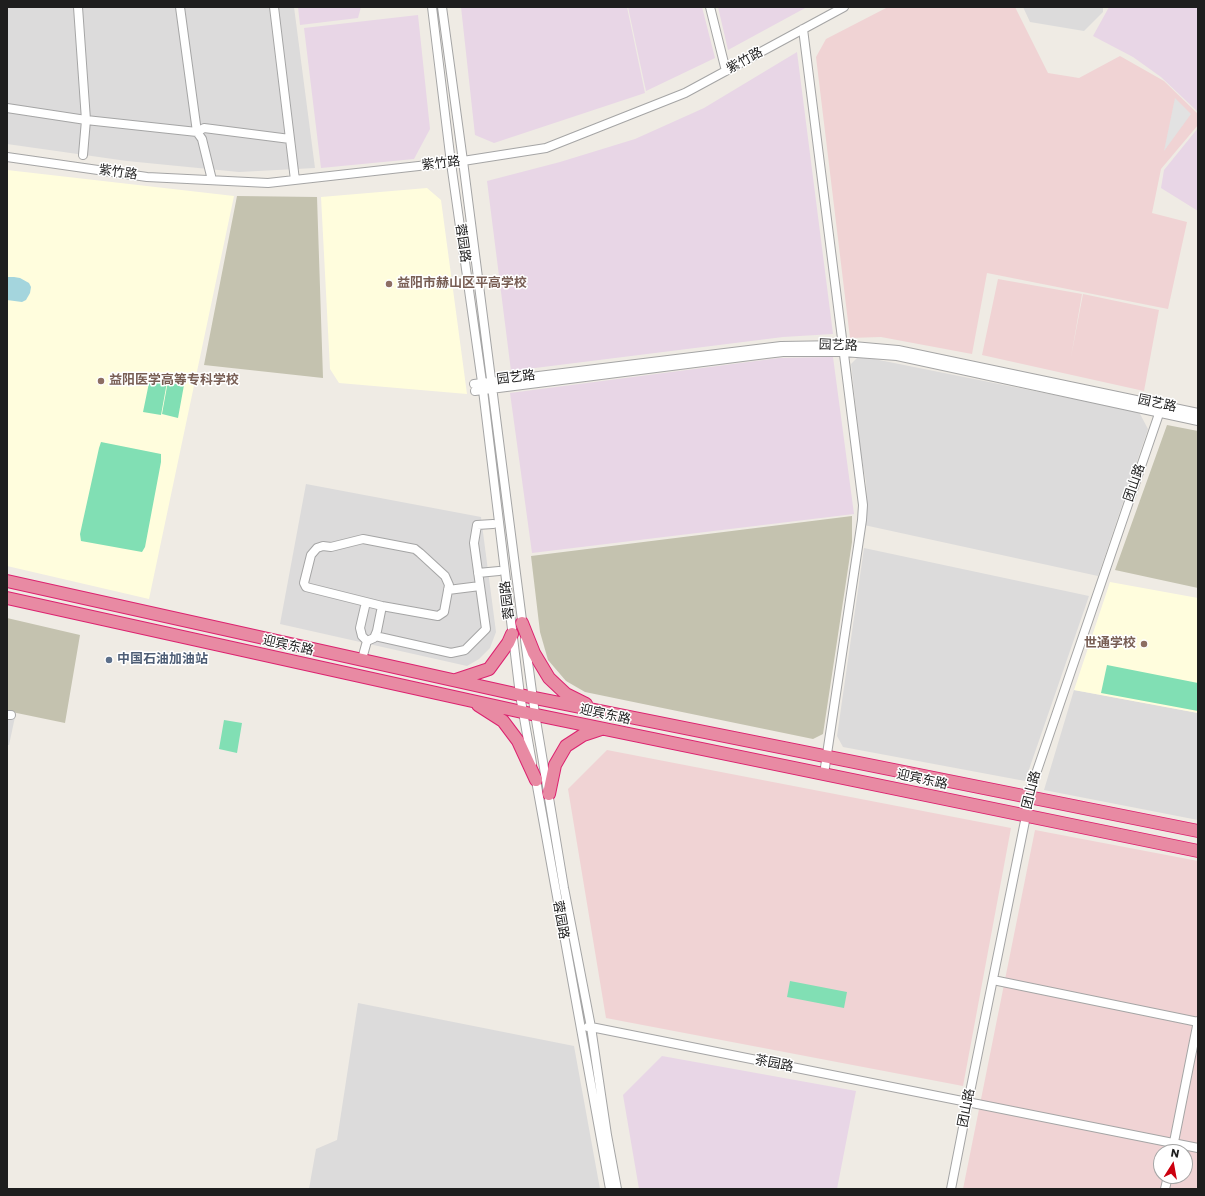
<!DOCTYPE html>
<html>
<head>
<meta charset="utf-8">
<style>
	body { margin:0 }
	#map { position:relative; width:1205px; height:1196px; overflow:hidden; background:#efebe4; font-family:Poppins,sans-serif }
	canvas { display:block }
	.frame { position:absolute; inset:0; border:8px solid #1e1e1e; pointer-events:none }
	.north { position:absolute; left:1153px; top:1144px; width:40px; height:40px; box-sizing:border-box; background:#fff; border:1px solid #a5a5a5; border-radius:50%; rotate:11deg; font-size:11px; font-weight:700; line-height:16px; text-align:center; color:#1e1e1e }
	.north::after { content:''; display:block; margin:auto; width:14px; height:18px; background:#cc000f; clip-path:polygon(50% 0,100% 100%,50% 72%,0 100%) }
</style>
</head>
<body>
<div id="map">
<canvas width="1205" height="1196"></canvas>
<div class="frame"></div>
<div class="north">N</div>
</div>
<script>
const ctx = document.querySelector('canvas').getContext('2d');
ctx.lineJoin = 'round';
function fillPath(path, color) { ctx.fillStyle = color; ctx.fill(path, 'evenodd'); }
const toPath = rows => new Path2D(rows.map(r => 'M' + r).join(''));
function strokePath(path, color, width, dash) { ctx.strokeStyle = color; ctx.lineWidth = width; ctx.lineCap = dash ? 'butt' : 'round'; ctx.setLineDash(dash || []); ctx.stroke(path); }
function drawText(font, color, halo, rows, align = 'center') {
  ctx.font = font + ' Poppins,"Noto Sans SC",sans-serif'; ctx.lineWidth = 3; ctx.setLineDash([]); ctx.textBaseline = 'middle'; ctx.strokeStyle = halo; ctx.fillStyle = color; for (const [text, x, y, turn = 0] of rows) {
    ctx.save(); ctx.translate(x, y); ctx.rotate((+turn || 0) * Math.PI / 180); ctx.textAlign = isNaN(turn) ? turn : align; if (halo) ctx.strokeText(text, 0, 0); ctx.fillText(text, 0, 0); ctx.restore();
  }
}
const residential = toPath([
	[7,7,294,7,315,168,239,172,127,161,7,144],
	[1023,7,1103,7,1103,12,1084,31,1030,22],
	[859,356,1139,412,1148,429,1098,576,864,525,867,507,866,482,861,455,851,364],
	[306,484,481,517,496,632,490,648,479,659,467,666,280,624],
	[864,548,1089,596,1025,781,843,747,837,736],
	[1074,690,1198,713,1198,820,1044,790],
	[7,716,15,717,9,745,7,745],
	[358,1003,574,1046,600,1189,309,1189,316,1149,337,1140]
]);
const commercial = toPath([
	[888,7,1015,7,1048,73,1079,78,1120,56,1164,81,1198,114,1198,125,1161,169,1152,213,1187,222,1168,309,987,273,972,354,881,337,850,338,816,57,826,39],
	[998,279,1082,294,1071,357,1083,294,1159,310,1144,391,982,355],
	[607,750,1011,828,963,1086,606,1018,568,789],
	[1035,830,1198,861,1198,1189,963,1189],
	[1161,1152,1185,1152,1185,1176,1161,1176]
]);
const industrial = toPath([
	[298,7,361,7,358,18,300,25],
	[461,7,627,7,645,93,494,143,475,135],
	[628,7,702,7,715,58,646,91],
	[718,7,807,7,728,50],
	[1109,7,1198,7,1198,112,1161,77,1133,57,1093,36],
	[418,15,430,129,414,159,321,168,304,28],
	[797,52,833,334,783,337,511,371,487,181,560,162,635,139,704,108],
	[1198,128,1198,211,1161,188,1164,170],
	[833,357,854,514,532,553,510,393,779,358],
	[662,1056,856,1091,837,1189,639,1189,623,1095]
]);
const education = toPath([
	[7,170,234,196,149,599,7,566],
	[427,188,441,200,467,394,339,383,330,369,321,197],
	[1110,582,1198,598,1198,713,1074,690]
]);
const construction = toPath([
	[237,196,317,197,323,378,204,365],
	[1167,425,1198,431,1198,588,1115,570],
	[852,516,852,542,823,734,813,739,585,692,566,681,548,660,540,632,531,556],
	[7,618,80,635,65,723,7,711]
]);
const pitch = toPath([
	[150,378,167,382,161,415,143,412],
	[168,381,184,385,178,418,162,414],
	[101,442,161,454,161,462,145,547,142,552,81,541,80,534,99,448],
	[1107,665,1198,683,1198,711,1101,693],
	[224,720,242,723,237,753,219,749],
	[790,981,847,992,844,1008,787,997]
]);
const parking = toPath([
	[1175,98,1191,114,1164,151]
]);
const water = toPath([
	[7,277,14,277,20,278,29,283,31,287,30,293,26,300,22,302,7,300]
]);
const minor = toPath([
	[78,7,86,120,83,155],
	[180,7,197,132,202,139,212,180],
	[274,7,295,180],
	[432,7,451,163,482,382,520,695,532,763],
	[442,7,463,161,523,628],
	[710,7,726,71],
	[803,29,863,505,862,520,824,774],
	[7,108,86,120,197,132,204,128,290,139],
	[7,157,147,177,268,183,463,161,546,148,685,93,844,7],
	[474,384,781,346,842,345,898,350,1198,413],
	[475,391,766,354,783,352,843,352,897,356,1198,421],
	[363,539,415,549,420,553,445,576,449,585,444,612,438,616,382,606,306,587,304,583,311,555,317,548,323,546,331,547,363,539],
	[478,573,499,571],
	[448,590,480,586],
	[366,602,360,628,362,636,367,641,374,638,377,631,382,606],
	[375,636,451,653,465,650,486,629,474,543,477,525,493,524],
	[525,640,535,714,564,888,591,1027,607,1135,617,1189],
	[362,659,367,641],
	[7,715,11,715],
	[535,775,610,1189],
	[993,980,1198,1022],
	[588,1027,591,1027,1198,1148],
	[1172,1152,1198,1021],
	[951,1189,968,1102,1026,816,1028,797,1162,405],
	[1165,1189,1168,1176]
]);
const highway = toPath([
	[7,581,520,695,1198,831],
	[7,598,522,712,1198,851],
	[522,623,534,653,549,678,566,694,586,704],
	[456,680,489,669,508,643,512,634],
	[478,705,503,721,518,741,536,780],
	[549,794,555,765,566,746,583,735,601,729]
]);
const markers = [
	[389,284,4,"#8d6e63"],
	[101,381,4,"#8d6e63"],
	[1144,644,4,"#8d6e63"],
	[109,660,4,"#5c6f8a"]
];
const streetNames = [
	["紫竹路",745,61,-29],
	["紫竹路",441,164,-6],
	["紫竹路",118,173,8],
	["蓉园路",462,243,82],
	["园艺路",838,346,2],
	["园艺路",516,378,-7],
	["园艺路",1157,404,12],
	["团山路",1135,483,-71],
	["蓉园路",508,600,-97],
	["迎宾东路",288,646,12],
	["迎宾东路",605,715,12],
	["迎宾东路",922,780,12],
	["团山路",1032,790,-76],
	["蓉园路",560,920,80],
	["茶园路",774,1064,11],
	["团山路",967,1108,-79]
];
const educationNames = [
	["益阳市赫山区平高学校",397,284],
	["益阳医学高等专科学校",109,381],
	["世通学校",1136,644,"right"]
];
const serviceNames = [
	["中国石油加油站",117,660]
];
fillPath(residential, '#dcdbdb');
fillPath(commercial, '#f0d3d4');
fillPath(industrial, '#e8d6e6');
fillPath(education, '#fffddd');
fillPath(construction, '#c4c2af');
fillPath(pitch, '#81dfb4');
fillPath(parking, '#e2e2e2');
fillPath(water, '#a4d5dd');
strokePath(minor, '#a5a5a5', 10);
strokePath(highway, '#dc226f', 14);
strokePath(minor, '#fff', 8);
strokePath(highway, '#e88aa3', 12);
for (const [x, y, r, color] of markers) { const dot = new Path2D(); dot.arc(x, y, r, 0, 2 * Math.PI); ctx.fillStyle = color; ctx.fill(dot); strokePath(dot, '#fff', 1.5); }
drawText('13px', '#1e1e1e', '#fff', streetNames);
drawText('bold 13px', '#785e54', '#fff', educationNames, 'left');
drawText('bold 13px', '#4e5e75', '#fff', serviceNames, 'left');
</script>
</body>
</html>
